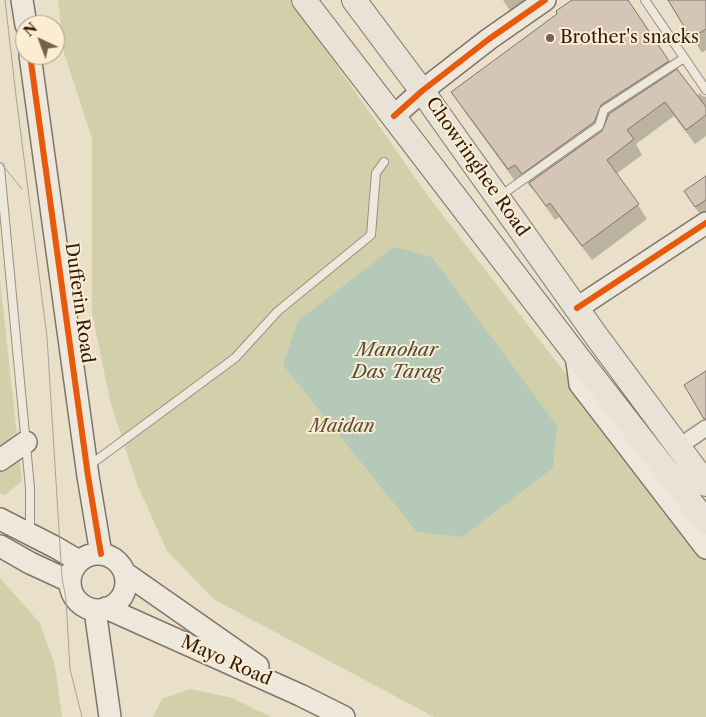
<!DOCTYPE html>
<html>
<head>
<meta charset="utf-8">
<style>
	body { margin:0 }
	#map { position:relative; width:706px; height:717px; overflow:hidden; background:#eadfc8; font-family:"Libre Caslon Text",serif }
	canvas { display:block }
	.north { position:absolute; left:15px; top:15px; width:50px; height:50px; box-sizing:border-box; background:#faedd2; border:1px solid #aa9984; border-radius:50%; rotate:317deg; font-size:14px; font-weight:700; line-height:20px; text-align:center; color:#321c10 }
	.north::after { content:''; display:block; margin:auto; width:18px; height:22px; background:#726050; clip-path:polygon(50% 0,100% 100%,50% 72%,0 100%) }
</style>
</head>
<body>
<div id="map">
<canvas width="706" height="717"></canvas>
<div class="north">N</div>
</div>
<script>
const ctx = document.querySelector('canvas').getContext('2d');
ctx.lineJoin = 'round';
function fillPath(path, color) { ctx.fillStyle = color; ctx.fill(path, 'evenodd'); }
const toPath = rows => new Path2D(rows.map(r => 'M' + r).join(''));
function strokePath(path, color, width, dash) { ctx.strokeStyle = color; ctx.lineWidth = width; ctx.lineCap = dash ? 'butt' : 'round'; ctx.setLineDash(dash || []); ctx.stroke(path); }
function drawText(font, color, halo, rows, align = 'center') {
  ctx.font = font + ' "Libre Caslon Text",serif'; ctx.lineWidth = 4; ctx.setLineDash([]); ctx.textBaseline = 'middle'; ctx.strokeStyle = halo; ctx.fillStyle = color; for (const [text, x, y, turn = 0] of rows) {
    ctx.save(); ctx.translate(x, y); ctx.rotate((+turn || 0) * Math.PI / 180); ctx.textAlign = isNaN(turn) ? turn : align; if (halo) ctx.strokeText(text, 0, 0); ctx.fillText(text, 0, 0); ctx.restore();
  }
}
const green = toPath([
	[58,0,291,0,428,196,706,555,706,717,434,717,215,600,167,551,137,484,110,401,92,312,92,138,64,53],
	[0,280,22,481,5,495,0,493],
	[0,578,40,623,55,666,62,717,0,717],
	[190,689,233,698,271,717,153,717,162,699]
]);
const water = toPath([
	[394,247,432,257,557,426,553,468,462,537,417,532,283,365,298,321]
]);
const shadow = toPath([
	[503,0,539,0,514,17],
	[575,0,626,0,675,72,696,96,700,93,702,96,706,97,706,136,695,144,674,116,636,144,642,155,616,174,638,205,647,219,592,260,559,217,555,220,533,188,532,189,525,180,518,185,462,108,453,92,559,14],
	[669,0,706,0,706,50,702,53],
	[706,177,706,220,705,221,694,206]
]);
const building = toPath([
	[572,0,628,0,669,61,601,105,594,122,522,174,515,165,508,169,451,92,557,14,556,11,572,0],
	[668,0,706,0,706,29,691,38,668,0],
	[677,69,706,107,706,115,686,130,665,102,627,130,634,139,607,160,639,204,582,246,550,203,546,206,529,183,602,131,609,114,677,69],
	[706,176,706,200,695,207,684,191,706,176],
	[706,371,706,419,704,419,684,385,706,371]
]);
const lane = toPath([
	[645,0,706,90],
	[0,167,30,488,30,532],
	[500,196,599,126,604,110,684,58],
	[90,465,235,358,278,311,371,235,376,173,384,162]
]);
const street = toPath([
	[687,441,706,428]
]);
const secondary = toPath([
	[22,0,26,25],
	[30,55,88,476,101,554],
	[394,116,422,91,489,39,545,0],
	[577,308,706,223],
	[576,355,580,384,706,548],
	[0,460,26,442],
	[0,519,55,547,79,561],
	[0,546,30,563,69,581],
	'70 582a28 28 0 1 1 56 0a28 28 0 1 1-56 0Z',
	[125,573,258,666],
	[106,608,300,695,344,717],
	[95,610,110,717]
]);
const primary = toPath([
	[304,0,576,355,706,522],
	[354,0,422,91,597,337,706,484]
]);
const tram = toPath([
	[5,0,16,96,47,337,62,578,66,599,70,669,82,717],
	[0,162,22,189]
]);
const cycleway = toPath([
	[30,55,88,476,101,554],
	[394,116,422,91,489,39,545,0],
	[577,308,706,223]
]);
const markers = [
	[550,38,5,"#726050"]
];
const poiNames = [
	["Brother's snacks",560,38]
];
const streetNames = [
	["Chowringhee Road",477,167,55],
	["Dufferin Road",79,303,82],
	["Mayo Road",226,661,24]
];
const parkNames = [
	["Maidan",342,427]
];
const waterNames = [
	["Manohar",397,351],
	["Das Tarag",397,373]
];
fillPath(green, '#d1d0aa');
fillPath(water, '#b4c9b7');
fillPath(shadow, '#0003');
fillPath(building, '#d5c5b6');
strokePath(building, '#7f7569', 1);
strokePath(lane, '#999082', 10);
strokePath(street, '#999082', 18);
strokePath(secondary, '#7f7569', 24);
strokePath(primary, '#7f7569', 26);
strokePath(lane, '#ede7dc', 8);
strokePath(street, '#ede7dc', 15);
strokePath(secondary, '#ede7dc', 21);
strokePath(primary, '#e9e2d6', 24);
strokePath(tram, '#a9a398', 1);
strokePath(cycleway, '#e8590c', 6);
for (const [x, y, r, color] of markers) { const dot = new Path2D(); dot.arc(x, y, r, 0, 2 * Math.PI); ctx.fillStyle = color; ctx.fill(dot); strokePath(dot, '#faedd2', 2); }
drawText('18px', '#321c10', '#faedd2', poiNames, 'left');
drawText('18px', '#321c10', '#faedd2', streetNames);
drawText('italic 18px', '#5b4e37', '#faedd2', parkNames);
drawText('italic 19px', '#524d40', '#faedd2', waterNames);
</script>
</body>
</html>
